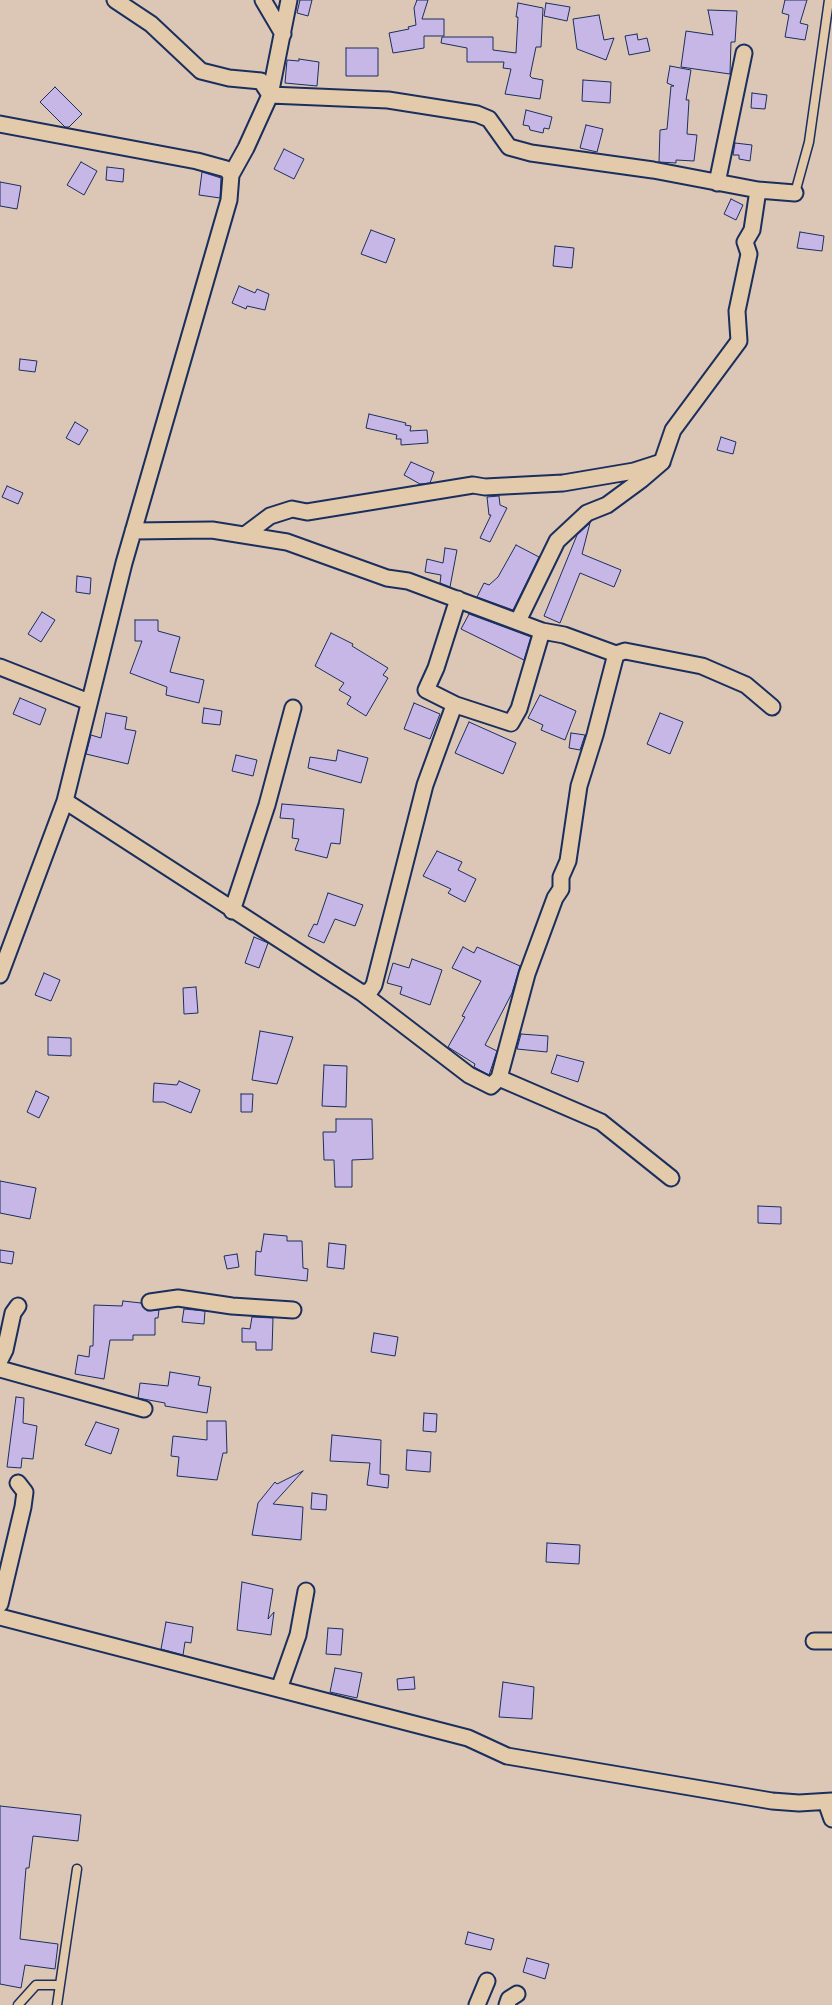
<!DOCTYPE html>
<html>
<head>
<meta charset="utf-8">
<style>
	body { margin:0 }
	canvas { display:block; background:#dcc6b6 }
</style>
</head>
<body>
<canvas width="832" height="2005"></canvas>
<script>
const ctx = document.querySelector('canvas').getContext('2d');
ctx.lineJoin = 'round';
function fillPath(path, color) { ctx.fillStyle = color; ctx.fill(path, 'evenodd'); }
const toPath = rows => new Path2D(rows.map(r => 'M' + r).join(''));
function strokePath(path, color, width, dash) { ctx.strokeStyle = color; ctx.lineWidth = width; ctx.lineCap = dash ? 'butt' : 'round'; ctx.setLineDash(dash || []); ctx.stroke(path); }
const building = toPath([
	[300,0,312,0,308,16,297,13,300,0],
	[417,0,428,0,422,19,444,19,444,36,424,36,424,48,393,53,389,33,409,29,408,27,416,25,414,8,417,0],
	[785,0,807,0,800,23,808,25,805,40,785,37,789,15,782,13,785,0],
	[518,3,543,8,541,47,536,47,530,76,532,78,543,80,540,99,505,94,511,69,503,68,504,62,467,62,467,48,441,43,442,37,493,37,493,50,516,53,518,17,516,17,518,3],
	[546,3,570,7,567,21,544,16,546,3],
	[708,10,737,11,735,42,731,42,730,74,681,67,686,31,713,35,708,10],
	[599,15,604,40,614,38,606,60,577,49,573,19,599,15],
	[637,34,638,40,647,38,650,51,629,55,625,36,637,34],
	[346,48,378,48,378,76,346,76,346,48],
	[299,59,319,62,317,86,285,83,287,60,299,61,299,59],
	[670,66,691,70,686,100,689,100,687,134,697,135,694,161,676,160,676,163,659,162,660,130,667,129,671,86,674,86,667,83,670,66],
	[583,80,611,82,610,103,582,101,583,80],
	[55,87,82,114,69,127,65,127,40,102,55,87],
	[752,93,767,95,765,109,751,108,752,93],
	[526,110,552,117,549,129,544,128,543,133,530,130,529,126,523,125,526,110],
	[586,125,603,129,597,152,580,148,586,125],
	[735,143,752,145,750,161,739,159,739,155,733,155,735,143],
	[284,149,304,159,294,179,274,169,284,149],
	[81,162,97,171,84,195,67,185,81,162],
	[107,167,124,169,123,182,106,180,107,167],
	[202,172,221,178,220,198,199,195,202,172],
	[0,182,21,186,17,209,0,206,0,182],
	[731,199,743,205,736,220,724,214,731,199],
	[371,230,395,239,386,263,361,254,371,230],
	[800,232,824,236,822,251,797,248,800,232],
	[555,246,574,248,572,268,553,266,555,246],
	[239,286,255,293,257,289,269,294,265,310,247,306,246,309,232,303,239,286],
	[20,359,37,361,35,372,19,370,20,359],
	[369,414,406,423,405,425,411,426,410,431,427,430,428,443,401,445,401,439,396,439,397,435,366,428,369,414],
	[75,422,88,430,79,445,66,438,75,422],
	[721,437,736,442,733,454,717,450,721,437],
	[411,462,434,472,430,483,420,484,404,475,411,462],
	[7,486,23,493,18,504,2,497,7,486],
	[499,496,500,505,507,508,490,542,480,538,491,515,489,515,487,497,499,496],
	[590,523,582,554,621,570,614,587,580,573,560,623,544,616,577,535,590,523],
	[516,545,539,557,513,610,477,597,484,583,489,585,498,577,516,545],
	[445,548,457,550,450,587,440,583,441,575,425,572,427,559,443,563,445,548],
	[77,576,91,578,90,594,76,592,77,576],
	[42,612,55,620,41,642,28,634,42,612],
	[469,614,531,637,524,660,461,629,469,614],
	[135,620,158,620,158,631,180,637,170,672,204,680,199,703,166,695,167,687,130,673,142,641,135,641,135,620],
	[331,633,353,644,352,646,388,668,383,675,388,678,366,716,347,704,351,697,339,690,344,683,315,666,331,633],
	[540,695,576,711,565,740,541,730,543,725,528,718,540,695],
	[20,698,46,709,40,725,13,714,20,698],
	[414,703,440,714,430,739,404,729,414,703],
	[204,708,222,711,220,725,202,723,204,708],
	[106,713,127,717,125,729,136,731,128,764,86,754,91,735,101,738,106,713],
	[660,713,683,722,670,754,647,744,660,713],
	[469,722,516,743,503,774,455,753,469,722],
	[571,733,585,735,580,750,569,748,571,733],
	[338,750,368,758,361,783,308,768,310,757,336,761,338,750],
	[236,755,257,760,253,776,232,771,236,755],
	[282,804,344,809,340,844,331,843,327,858,295,850,299,839,292,838,294,819,280,818,282,804],
	[437,851,462,862,458,870,476,879,465,902,448,893,451,889,423,876,437,851],
	[328,893,363,905,355,926,335,919,324,943,308,936,314,924,317,925,328,893],
	[254,937,268,943,259,968,245,963,254,937],
	[463,947,474,953,477,947,520,966,512,993,485,1045,497,1051,489,1075,474,1067,475,1064,448,1047,465,1017,462,1016,481,981,452,968,463,947],
	[412,959,442,970,430,1005,400,994,402,987,387,983,393,963,409,968,412,959],
	[44,973,60,980,51,1001,35,995,44,973],
	[196,987,198,1013,184,1014,183,988,196,987],
	[260,1031,293,1037,277,1084,252,1080,260,1031],
	[521,1034,548,1036,547,1052,517,1049,521,1034],
	[48,1037,71,1038,71,1056,48,1055,48,1037],
	[557,1055,584,1062,578,1082,551,1073,557,1055],
	[324,1065,347,1066,346,1107,322,1106,324,1065],
	[179,1081,200,1090,191,1113,164,1102,153,1102,154,1083,177,1085,179,1081],
	[36,1091,49,1097,39,1118,27,1112,36,1091],
	[241,1094,253,1094,252,1112,241,1112,241,1094],
	[336,1119,372,1119,373,1159,352,1160,352,1187,335,1187,334,1160,324,1160,323,1132,336,1132,336,1119],
	[0,1181,36,1188,30,1219,0,1213,0,1181],
	[758,1206,781,1207,781,1224,758,1223,758,1206],
	[264,1234,287,1236,287,1241,302,1241,303,1268,308,1269,307,1281,255,1275,256,1251,261,1252,264,1234],
	[329,1243,346,1245,344,1269,327,1267,329,1243],
	[0,1250,14,1252,12,1264,0,1262,0,1250],
	[237,1254,239,1267,227,1269,224,1256,237,1254],
	[123,1301,141,1303,147,1311,159,1310,158,1318,155,1318,155,1335,133,1335,133,1340,110,1340,104,1379,75,1374,78,1355,89,1357,90,1346,93,1346,94,1305,122,1306,123,1301],
	[184,1309,205,1311,204,1324,182,1322,184,1309],
	[252,1317,273,1318,272,1350,256,1350,256,1342,242,1342,242,1328,250,1329,252,1317],
	[374,1333,398,1337,395,1356,371,1352,374,1333],
	[170,1372,200,1377,198,1385,211,1387,207,1413,165,1406,165,1403,138,1398,140,1383,168,1386,170,1372],
	[16,1397,24,1398,23,1423,37,1426,33,1459,22,1458,21,1468,7,1467,16,1397],
	[424,1413,437,1414,436,1432,423,1431,424,1413],
	[207,1421,226,1421,227,1453,223,1453,217,1480,177,1476,179,1457,171,1456,173,1436,207,1440,207,1421],
	[96,1422,119,1429,111,1454,85,1445,96,1422],
	[332,1435,381,1440,380,1474,389,1475,388,1488,367,1485,370,1463,330,1461,332,1435],
	[407,1450,431,1452,430,1472,406,1470,407,1450],
	[303,1471,273,1504,303,1507,301,1540,252,1535,258,1503,275,1482,277,1484,303,1471],
	[312,1493,327,1495,326,1510,311,1509,312,1493],
	[547,1543,580,1545,579,1564,546,1562,547,1543],
	[242,1582,273,1589,268,1619,274,1612,271,1635,237,1630,242,1582],
	[166,1622,193,1627,191,1643,185,1642,183,1655,161,1649,166,1622],
	[328,1628,343,1629,341,1655,326,1654,328,1628],
	[335,1668,362,1673,357,1698,330,1692,335,1668],
	[414,1677,415,1689,398,1690,397,1679,414,1677],
	[503,1682,534,1687,532,1719,499,1717,503,1682],
	[0,1806,81,1815,78,1841,33,1836,29,1868,26,1868,20,1939,58,1944,55,1969,25,1965,21,1988,0,1984,0,1806],
	[468,1932,494,1939,491,1950,465,1944,468,1932],
	[527,1958,549,1964,545,1979,523,1972,527,1958]
]);
const lane = toPath([
	[795,193,809,142,829,0],
	[18,2005,36,1985,58,1985],
	[57,2005,77,1869]
]);
const street = toPath([
	[115,0,151,24,201,71,229,78,261,81,270,95,388,100,477,114,489,119,509,147,531,153,653,170,758,190,795,193],
	[263,0,283,34],
	[0,124,197,161,226,169,231,175,229,200,124,563,65,801,0,975],
	[231,175,246,148,270,95,289,0],
	[717,183,744,53],
	[662,462,673,430,739,341,737,311,749,254,745,242,752,230,758,190],
	[133,531,212,530,287,542,387,578,408,581,542,631],
	[246,534,270,516,292,509,307,512,473,485,485,487,563,483,634,471,662,462,641,480,607,505,587,513,557,541,518,621],
	[0,667,89,702],
	[456,705,426,690,436,668,458,599],
	[65,801,362,993,370,991,374,985,425,785,452,711,456,705,511,723,519,709,542,631,564,635,616,654,625,651,702,666,746,685,772,707],
	[232,911,267,805,293,708],
	[362,993,469,1075,491,1086,499,1078,527,974,555,898,561,889,561,877,568,861,579,786,595,735,616,654],
	[499,1078,601,1122,671,1178],
	[150,1302,178,1298,232,1306,293,1310],
	[0,1360,5,1350,13,1313,18,1306],
	[0,1369,144,1409],
	[0,1604,23,1507,25,1492,18,1483],
	[0,1617,468,1738,507,1756,772,1801,799,1803,832,1801],
	[814,1641,832,1641],
	[279,1689,298,1635,306,1591],
	[826,1802,832,1819],
	[477,2005,487,1981],
	[507,2005,509,1999,517,1994]
]);
fillPath(building, '#c6b7e7');
strokePath(building, '#1b2f5e', 1);
strokePath(lane, '#1b2f5e', 11);
strokePath(street, '#1b2f5e', 19);
strokePath(lane, '#e2caaa', 8);
strokePath(street, '#e2caaa', 15);
</script>
</body>
</html>
